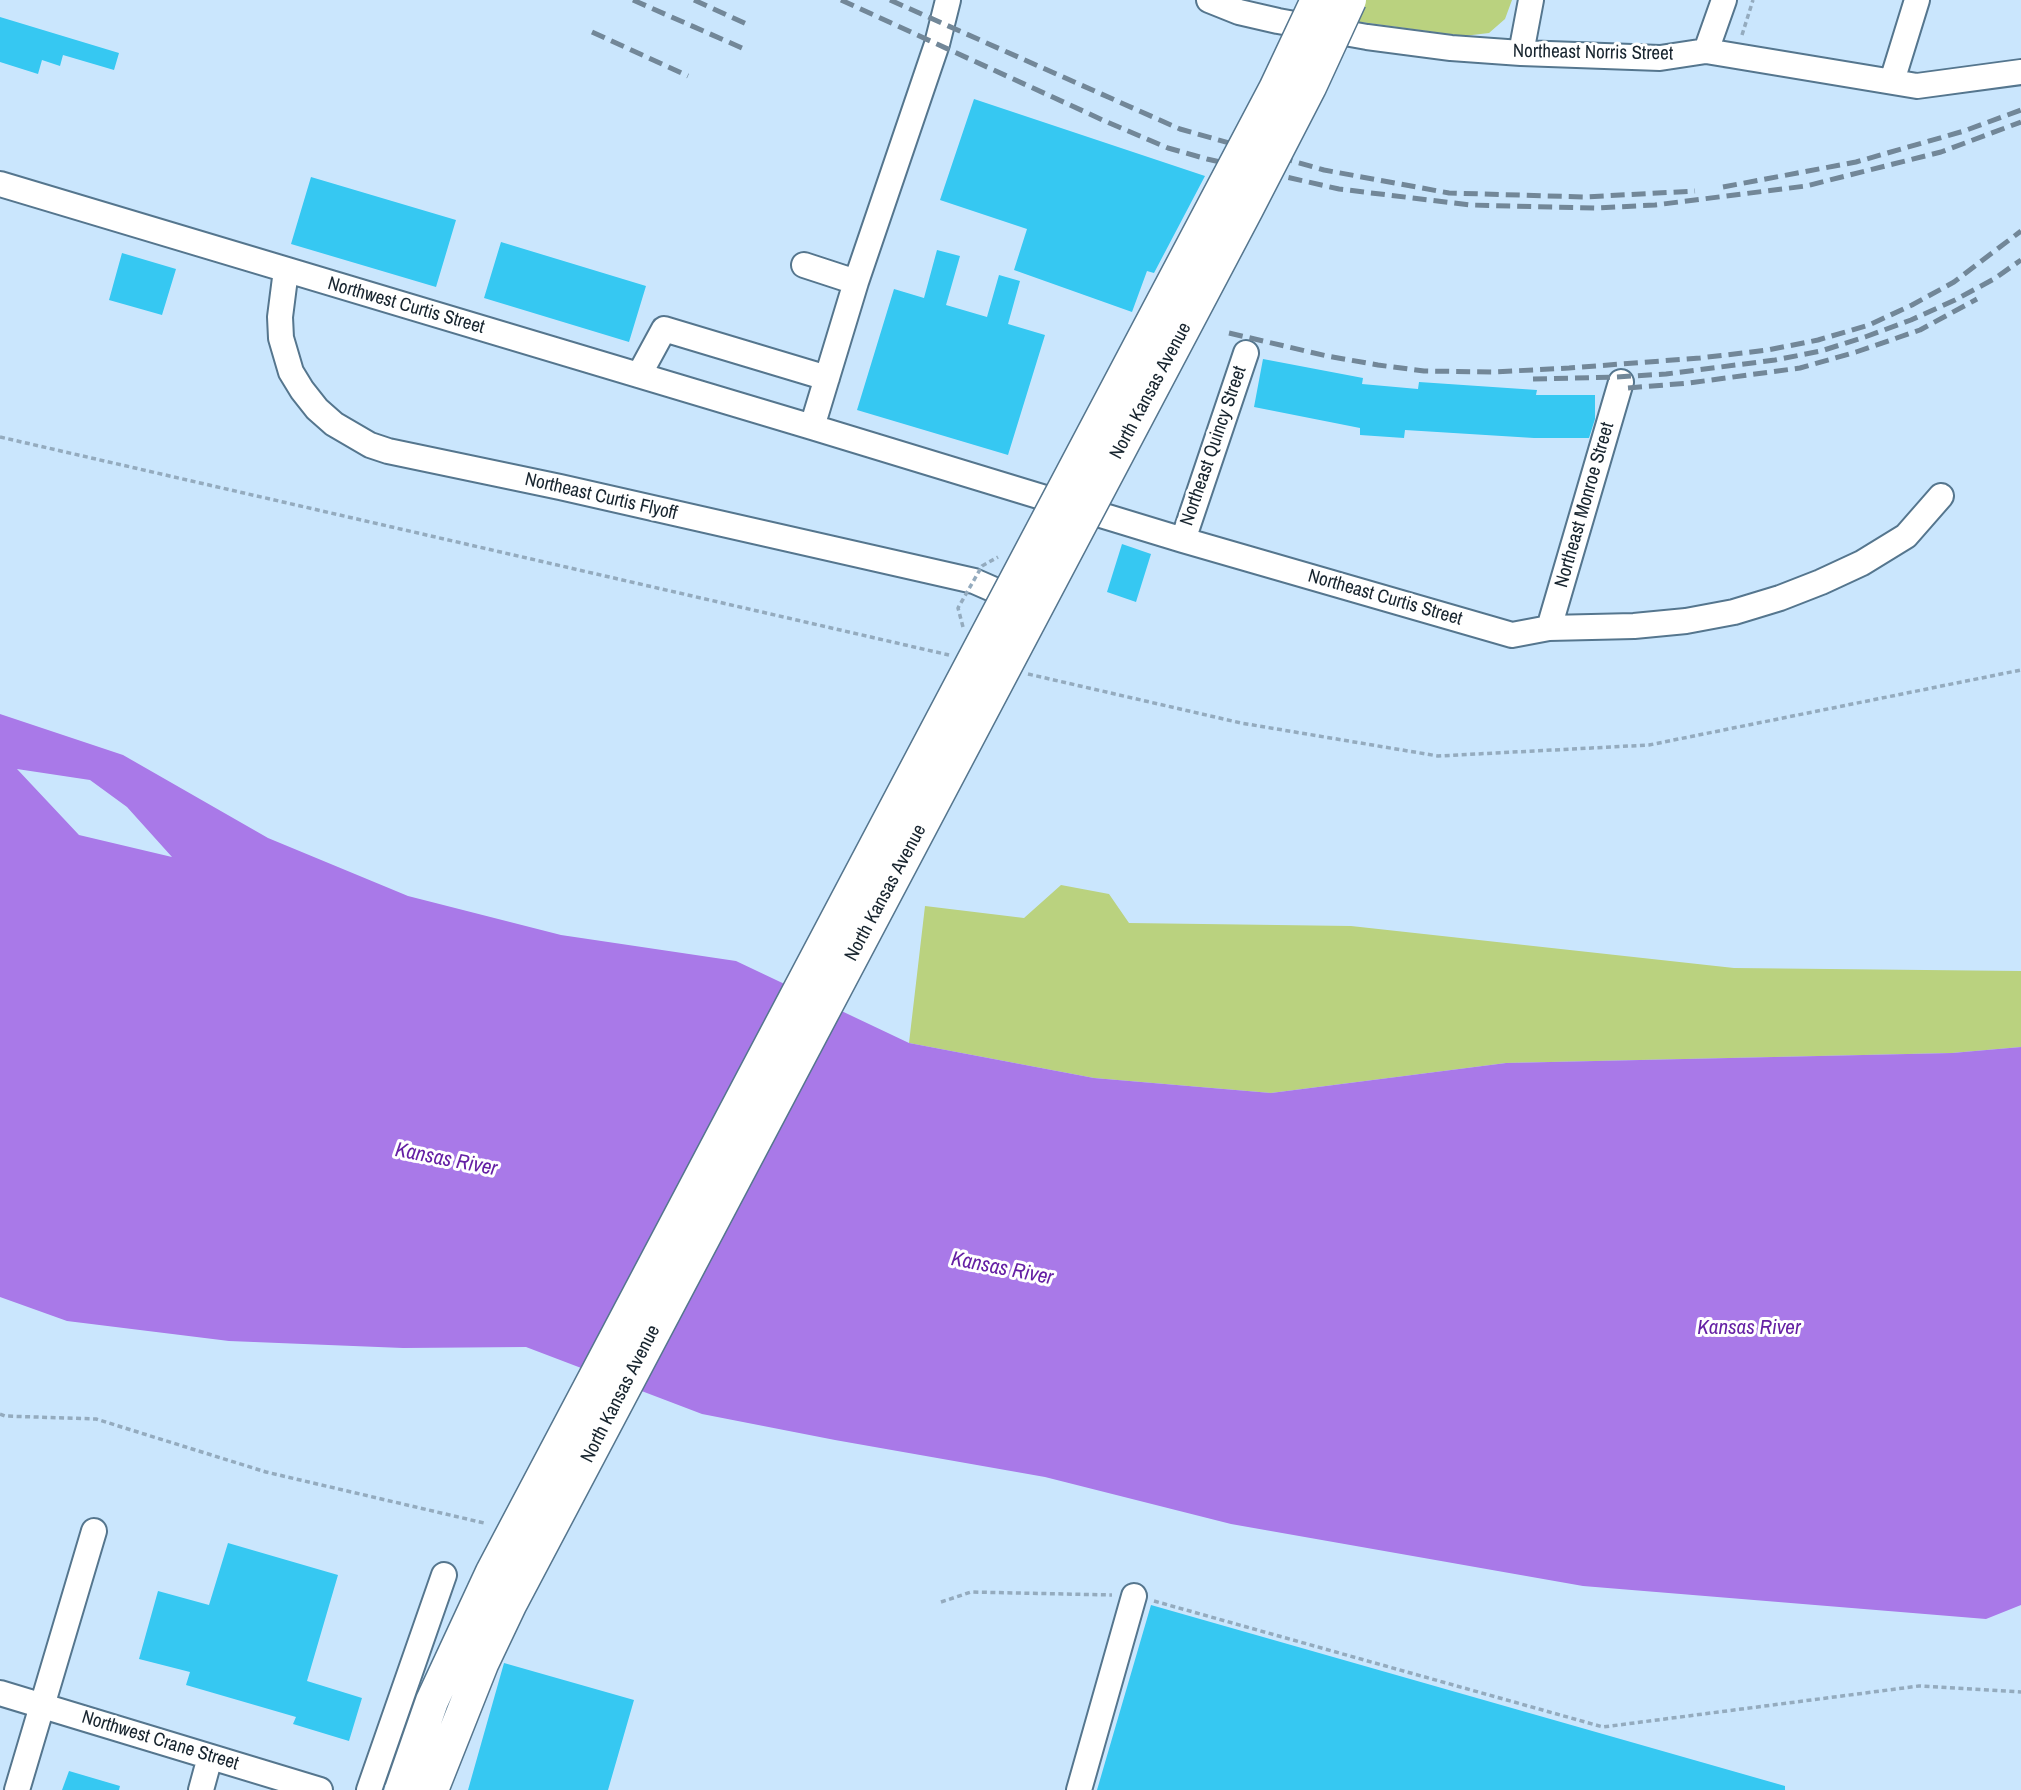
<!DOCTYPE html>
<html>
<head>
<meta charset="utf-8">
<style>
	body { margin:0 }
	canvas { display:block; background:#cae6fd }
</style>
</head>
<body>
<canvas width="2021" height="1790"></canvas>
<script>
const ctx = document.querySelector('canvas').getContext('2d');
ctx.lineJoin = 'round';
function fillPath(path, color) { ctx.fillStyle = color; ctx.fill(path, 'evenodd'); }
const toPath = rows => new Path2D(rows.map(r => 'M' + r).join(''));
function strokePath(path, color, width, dash) { ctx.strokeStyle = color; ctx.lineWidth = width; ctx.lineCap = dash ? 'butt' : 'round'; ctx.setLineDash(dash || []); ctx.stroke(path); }
function drawText(font, color, halo, rows, align = 'center') {
  ctx.font = font + ' "Archivo Narrow",sans-serif'; ctx.lineWidth = 6; ctx.setLineDash([]); ctx.textBaseline = 'middle'; ctx.strokeStyle = halo; ctx.fillStyle = color; for (const [text, x, y, turn = 0] of rows) {
    ctx.save(); ctx.translate(x, y); ctx.rotate((+turn || 0) * Math.PI / 180); ctx.textAlign = isNaN(turn) ? turn : align; if (halo) ctx.strokeText(text, 0, 0); ctx.fillText(text, 0, 0); ctx.restore();
  }
}
const green = toPath([
	[1360,0,1512,0,1505,19,1489,33,1464,36,1353,21],
	[1061,885,1109,894,1129,923,1351,926,1734,968,2021,971,2021,1047,1952,1053,1506,1063,1271,1093,1094,1078,909,1043,925,906,1024,918]
]);
const water = toPath([
	[0,714,123,755,268,838,408,896,561,935,736,961,909,1043,1094,1078,1271,1093,1506,1063,1952,1053,2021,1047,2021,1605,1986,1619,1583,1586,1231,1524,1045,1477,835,1440,702,1414,526,1347,403,1348,229,1341,67,1321,0,1297],
	[17,769,90,780,127,807,172,857,79,835]
]);
const building = toPath([
	[0,17,119,53,114,70,63,55,60,66,42,60,38,74,0,62],
	[974,99,1205,176,1154,273,1147,271,1132,312,1014,270,1027,229,940,200],
	[311,177,456,220,436,287,291,244],
	[501,242,646,286,629,342,484,298],
	[937,250,960,256,946,305,987,317,999,275,1020,281,1008,324,1045,335,1008,455,857,410,894,289,924,298],
	[122,253,176,269,162,315,109,300],
	[1263,359,1363,378,1362,384,1418,389,1419,382,1537,390,1536,395,1595,395,1595,419,1589,438,1534,438,1405,430,1404,438,1360,435,1360,428,1254,407],
	[1122,544,1151,554,1136,602,1107,592],
	[228,1543,338,1575,307,1681,362,1698,349,1741,293,1724,296,1717,186,1685,190,1672,139,1659,158,1591,209,1605],
	[1151,1605,1785,1786,1785,1790,1097,1790],
	[504,1663,634,1700,608,1790,468,1790],
	[69,1771,120,1786,119,1790,62,1790]
]);
const path = toPath([
	[1742,35,1753,0],
	[0,437,949,655],
	[1028,674,1241,723,1438,756,1649,745,2021,670],
	[0,1414,5,1416,96,1419,266,1472,484,1523],
	[1154,1601,1603,1727,1919,1686,2021,1692],
	[941,1602,971,1592,1112,1595]
]);
const minor = toPath([
	[1209,0,1239,12,1278,21,1367,37,1451,48,1521,53,1660,58,1706,51,1917,86,2021,72],
	[1706,51,1724,0],
	[1521,53,1531,0],
	[1892,81,1917,0],
	[0,184,812,427,1183,540,1512,635,1549,628,1634,626,1686,621,1734,612,1780,598,1821,582,1862,563,1906,536,1941,496],
	[804,265,856,282],
	[286,270,280,317,281,338,291,372,302,390,317,409,334,424,370,445,388,451,560,487,974,581,1022,602],
	[639,375,664,329,827,378],
	[812,427,856,282,937,44,948,0],
	[1183,540,1246,353],
	[1549,628,1621,382],
	[0,1693,320,1790],
	[17,1790,94,1531],
	[201,1790,210,1757],
	[369,1790,444,1575],
	[1079,1790,1134,1596]
]);
const rail = toPath([
	[633,0,742,48],
	[694,0,751,26],
	[841,0,1107,122,1168,148,1207,159,1339,189,1470,205,1595,208,1655,205,1806,186,1941,152,2021,122],
	[890,0,1180,129,1324,170,1449,193,1585,197,1695,191],
	[592,32,688,76],
	[1723,187,1856,162,1964,131,2021,110],
	[1229,333,1327,356,1378,365,1424,371,1493,372,1569,368,1700,358,1768,350,1818,340,1869,325,1912,305,1954,282,2021,231],
	[1533,379,1616,377,1666,374,1775,360,1821,351,1865,337,1911,320,1955,300,1994,279,2021,260],
	[1628,388,1689,383,1800,368,1856,352,1920,330,1977,299]
]);
const pathBridge = toPath([
	[963,627,958,608,982,566,998,557]
]);
const majorBridge = toPath([
	[401,1790,432,1701,492,1572,1275,89,1317,0],
	[432,1790,482,1664,511,1603,1247,209,1310,87,1350,0]
]);
const streetNames = [
	["Northeast Norris Street",1593,53,1],
	["Northwest Curtis Street",406,306,16],
	["North Kansas Avenue",1151,391,-62],
	["Northeast Quincy Street",1214,446,-71],
	["Northeast Curtis Flyoff",601,497,13],
	["Northeast Monroe Street",1585,505,-74],
	["Northeast Curtis Street",1385,598,16],
	["North Kansas Avenue",886,893,-62],
	["North Kansas Avenue",621,1394,-63],
	["Northwest Crane Street",160,1741,17]
];
const waterNames = [
	["Kansas River",446,1160,11],
	["Kansas River",1002,1269,11],
	["Kansas River",1749,1328]
];
fillPath(green, '#bad27f');
fillPath(water, '#a979e8');
fillPath(building, '#36c8f2');
strokePath(minor, '#55768e', 28);
strokePath(path, '#94abbe', 3.5, [5, 3.5]);
strokePath(minor, '#fff', 24);
strokePath(rail, '#728798', 5, [14, 7]);
strokePath(majorBridge, '#55768e', 35, []);
strokePath(pathBridge, '#94abbe', 3.5, [5, 3.5]);
strokePath(majorBridge, '#fff', 32);
drawText('19px', '#17242e', '#fff', streetNames);
drawText('italic 21px', '#6520a4', '#fff', waterNames);
</script>
</body>
</html>
